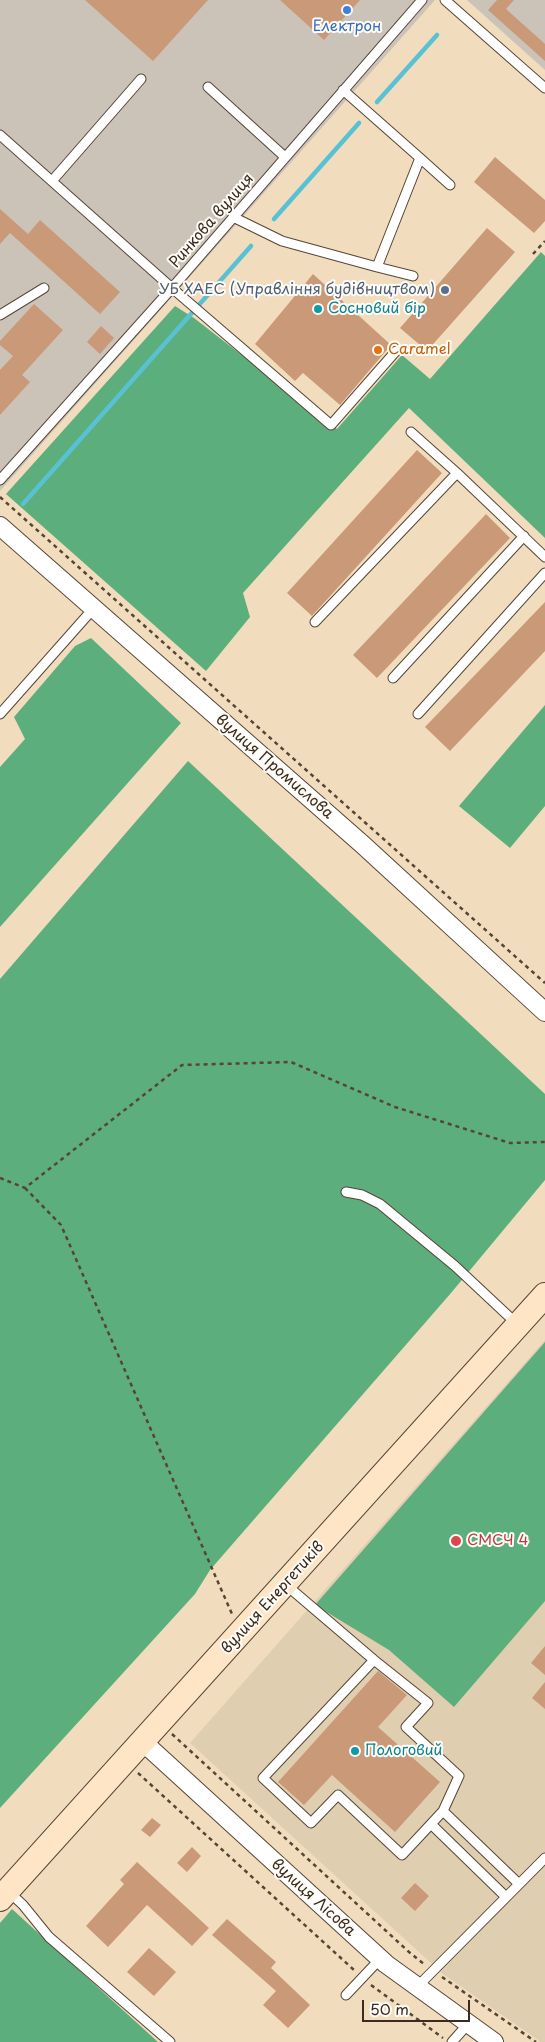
<!DOCTYPE html>
<html>
<head>
<meta charset="utf-8">
<style>
	body { margin:0 }
	#map { position:relative; width:545px; height:2042px; overflow:hidden; background:#f1ddbe; font-family:"Playpen Sans",sans-serif }
	canvas { display:block }
	.scale { position:absolute; left:362px; top:2000px; width:108px; height:22px; box-sizing:border-box; border:2px solid #3b2a1e; border-top:0; padding-left:6px; font-size:15px; line-height:18px; white-space:nowrap; color:#3b2a1e; -webkit-text-stroke:4px #fdfcf7; paint-order:stroke }
</style>
</head>
<body>
<div id="map">
<canvas width="545" height="2042"></canvas>
<div class="scale">50 m</div>
</div>
<script>
const ctx = document.querySelector('canvas').getContext('2d');
ctx.lineJoin = 'round';
function fillPath(path, color) { ctx.fillStyle = color; ctx.fill(path, 'evenodd'); }
const toPath = rows => new Path2D(rows.map(r => 'M' + r).join(''));
function strokePath(path, color, width, dash) { ctx.strokeStyle = color; ctx.lineWidth = width; ctx.lineCap = dash ? 'butt' : 'round'; ctx.setLineDash(dash || []); ctx.stroke(path); }
function drawText(font, color, halo, rows, align = 'center') {
  ctx.font = font + ' "Playpen Sans",sans-serif'; ctx.lineWidth = 4; ctx.setLineDash([]); ctx.textBaseline = 'middle'; ctx.strokeStyle = halo; ctx.fillStyle = color; for (const [text, x, y, turn = 0] of rows) {
    ctx.save(); ctx.translate(x, y); ctx.rotate((+turn || 0) * Math.PI / 180); ctx.textAlign = isNaN(turn) ? turn : align; if (halo) ctx.strokeText(text, 0, 0); ctx.fillText(text, 0, 0); ctx.restore();
  }
}
const built = toPath([
	[545,1340,545,2042,541,2042,443,1974,190,1743]
]);
const industrial = toPath([
	[0,0,435,0,0,491],
	[467,0,545,0,545,70]
]);
const forest = toPath([
	[541,252,545,256,545,538,409,408,243,593,250,617,206,671,6,494,175,306,194,318,337,429,402,355,430,379],
	[91,638,181,723,0,927,0,767,25,739,14,717,75,646],
	[545,705,545,806,510,848,459,806],
	[188,761,545,1094,545,1180,451,1293,210,1570,195,1594,0,1808,0,979],
	[545,1342,545,1601,454,1707,389,1650,315,1605],
	[12,1909,158,2042,0,2042,0,1923]
]);
const stream = toPath([
	[377,102,437,35],
	[274,219,359,123],
	[23,504,251,246]
]);
const building = toPath([
	[85,0,208,0,153,61],
	[280,0,360,0,324,40],
	[497,0,514,0,506,9,545,44,545,61,488,10],
	[495,157,545,200,545,221,534,233,474,182],
	[0,209,28,234,40,220,120,292,100,314,10,233,0,244],
	[487,228,515,252,427,351,400,328],
	[313,274,391,345,340,405,303,373,295,381,255,344],
	[34,304,63,330,22,375,30,382,0,415,0,370,13,356,0,345,0,341],
	[101,326,114,338,100,354,87,342],
	[417,450,442,473,312,616,287,593],
	[486,514,510,538,377,678,353,655],
	[545,602,545,651,450,751,425,727],
	[545,1646,545,1675,531,1663],
	[378,1671,407,1695,378,1727,440,1782,395,1832,332,1775,304,1805,278,1782],
	[545,1682,545,1709,532,1698],
	[152,1818,161,1825,150,1837,141,1830],
	[192,1847,201,1856,187,1872,177,1863],
	[137,1862,209,1928,192,1946,147,1905,108,1947,86,1926,124,1884,120,1880],
	[415,1883,429,1896,415,1911,401,1898],
	[227,1919,276,1962,271,1968,310,2005,288,2028,263,2005,276,1991,212,1935],
	[149,1948,176,1972,154,1996,127,1972]
]);
const path = toPath([
	[533,254,545,241],
	[0,497,545,983],
	[0,1178,25,1188,182,1065,291,1062,395,1107,510,1143,545,1142],
	[25,1188,61,1225,232,1614],
	[172,1734,409,1952,425,1965],
	[138,1773,354,1970],
	[442,1977,536,2042],
	[371,1985,443,2038]
]);
const lane = toPath([
	[445,0,545,88],
	[208,87,285,157],
	[0,135,172,288,331,425,396,351],
	[420,158,450,185],
	[52,181,141,79],
	[233,217,282,241,377,267,420,158,343,90],
	[377,267,413,276],
	[0,315,44,288],
	[411,432,457,473,545,557],
	[0,480,172,288,422,0],
	[315,622,457,473],
	[393,678,524,536],
	[0,714,93,609],
	[418,714,545,573],
	[346,1192,362,1195,380,1204,455,1266,518,1325],
	[285,1584,374,1660,428,1703,406,1727,459,1776,443,1811],
	[374,1660,263,1778,311,1823,338,1795,402,1855,431,1824],
	[8,1891,23,1905,49,1937,170,2042],
	[506,1897,431,1824,443,1811,519,1884],
	[417,1987,545,1858],
	[346,1995,380,1959],
	[452,2042,468,2024]
]);
const street = toPath([
	[0,526,362,844,545,1012],
	[143,1742,386,1964,494,2042]
]);
const secondary = toPath([
	[0,1899,545,1295]
]);
const markers = [
	[347,10,5,"#3f7fe0"],
	[445,290,5,"#5c6f8a"],
	[318,309,5,"#0f9aa8"],
	[378,350,5,"#e8710a"],
	[456,1541,6,"#e0444e"],
	[355,1751,5,"#0f9aa8"]
];
const shopNames = [
	["Електрон",347,27]
];
const streetNames = [
	["Ринкова вулиця",212,221,-49],
	["вулиця Промислова",274,767,41],
	["вулиця Енергетиків",273,1598,-48],
	["вулиця Лісова",313,1898,42]
];
const serviceNames = [
	["УБ ХАЕС (Управління будівництвом)",435,290]
];
const cultureNames = [
	["Сосновий бір",328,309],
	["Пологовий",365,1751]
];
const foodNames = [
	["Caramel",388,350]
];
const healthNames = [
	["СМСЧ 4",467,1541]
];
fillPath(built, '#e0ceb1');
fillPath(industrial, '#cbc3b8');
fillPath(forest, '#5caf7c');
strokePath(stream, '#58c1d4', 4.5);
fillPath(building, '#ca9978');
strokePath(lane, '#564536', 11);
strokePath(street, '#564536', 20);
strokePath(secondary, '#564536', 26);
strokePath(path, '#564536', 2.5, [4, 4]);
strokePath(lane, '#fff', 9);
strokePath(street, '#fff', 18);
strokePath(secondary, '#fee5c5', 24);
for (const [x, y, r, color] of markers) { const dot = new Path2D(); dot.arc(x, y, r, 0, 2 * Math.PI); ctx.fillStyle = color; ctx.fill(dot); strokePath(dot, '#fdfcf7', 2); }
drawText('15px', '#366cbe', '#fdfcf7', shopNames);
drawText('15px', '#3b2a1e', '#fdfcf7', streetNames);
drawText('15px', '#4e5e75', '#fdfcf7', serviceNames, 'right');
drawText('15px', '#0d838f', '#fdfcf7', cultureNames, 'left');
drawText('15px', '#c56008', '#fdfcf7', foodNames, 'left');
drawText('15px', '#be3a42', '#fdfcf7', healthNames, 'left');
</script>
</body>
</html>
